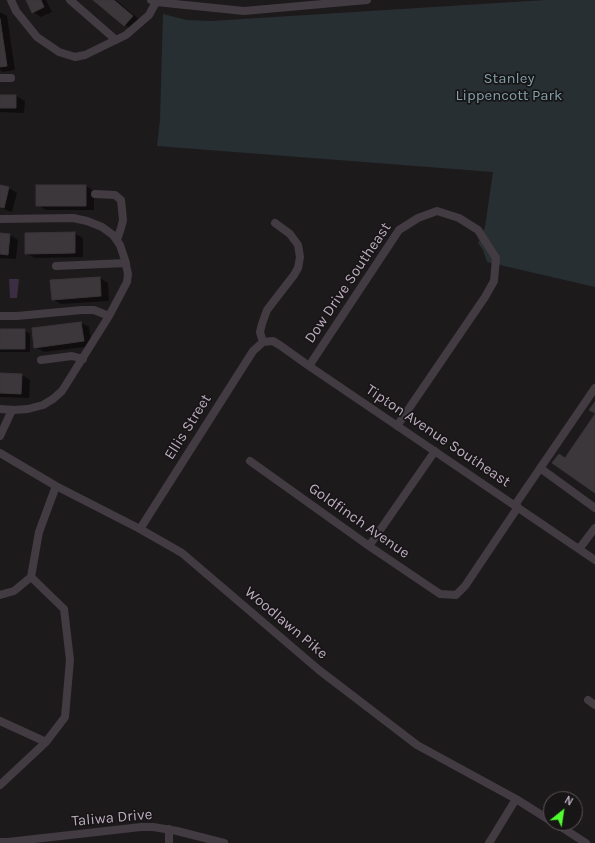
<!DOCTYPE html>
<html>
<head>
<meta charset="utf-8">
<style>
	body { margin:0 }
	#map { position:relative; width:595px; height:843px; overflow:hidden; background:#1d1a1c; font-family:Karla,sans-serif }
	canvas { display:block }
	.north { position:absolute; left:543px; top:791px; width:40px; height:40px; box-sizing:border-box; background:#181517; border:1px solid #595159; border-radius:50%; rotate:30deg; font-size:11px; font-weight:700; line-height:16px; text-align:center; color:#bbacbd }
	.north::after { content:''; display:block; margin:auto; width:14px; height:18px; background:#50ff30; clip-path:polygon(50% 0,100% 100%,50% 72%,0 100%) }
</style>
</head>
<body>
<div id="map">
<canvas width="595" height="843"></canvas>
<div class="north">N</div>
</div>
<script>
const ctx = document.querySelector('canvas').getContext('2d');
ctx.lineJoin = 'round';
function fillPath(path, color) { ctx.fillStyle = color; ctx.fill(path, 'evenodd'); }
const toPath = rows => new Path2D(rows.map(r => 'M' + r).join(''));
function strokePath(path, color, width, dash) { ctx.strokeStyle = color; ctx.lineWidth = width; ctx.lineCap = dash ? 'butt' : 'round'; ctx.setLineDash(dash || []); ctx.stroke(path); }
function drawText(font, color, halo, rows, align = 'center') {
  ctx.font = font + ' Karla,sans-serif'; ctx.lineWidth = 3.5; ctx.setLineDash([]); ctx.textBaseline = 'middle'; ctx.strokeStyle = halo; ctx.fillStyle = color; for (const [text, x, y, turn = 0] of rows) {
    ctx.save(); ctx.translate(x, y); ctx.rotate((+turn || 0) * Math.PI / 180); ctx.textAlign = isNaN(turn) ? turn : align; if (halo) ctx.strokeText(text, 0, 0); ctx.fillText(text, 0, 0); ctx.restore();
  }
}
const green = toPath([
	[545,0,595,0,595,287,487,262,483,250,478,243,485,227,493,172,157,146,160,120,163,14,187,20,211,21]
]);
const water = toPath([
	[9,279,19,279,17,298,10,298]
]);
const shadow = toPath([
	[27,0,46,0,52,12,41,17,33,12],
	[95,0,116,0,141,21,133,30,125,25],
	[0,12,7,16,15,70,3,72,0,70],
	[0,96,16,96,25,101,24,113,0,112],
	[0,186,9,188,17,193,12,212,0,208],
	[86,186,94,191,94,210,46,210,38,205],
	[74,233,83,238,83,257,35,258,26,254],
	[0,234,10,235,18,240,16,259,0,258],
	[100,278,108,283,109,301,61,304,52,299],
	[81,323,89,327,92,346,44,352,35,347],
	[0,330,24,330,30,334,30,352,0,352],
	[0,374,22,375,30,380,29,398,0,397]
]);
const building = toPath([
	[26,0,41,0,44,7,32,13,26,0],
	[93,0,114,0,133,16,124,26,93,0],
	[0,19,7,66,0,67,0,19],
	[0,95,16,95,16,108,0,108,0,95],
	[0,185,9,187,4,208,0,207,0,185],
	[36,185,86,185,86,206,36,206,36,185],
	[75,232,75,253,25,254,25,233,75,232],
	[0,233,10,234,8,255,0,254,0,233],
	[100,277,101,296,52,300,50,280,100,277],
	[81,322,84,341,34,348,32,328,81,322],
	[0,329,25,329,25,349,0,349,0,329],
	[0,373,22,374,21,394,0,393,0,373],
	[595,402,595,413,589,410,595,402],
	[595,414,595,493,552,463,559,454,565,458,595,414]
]);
const minor = toPath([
	[11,0,16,11,37,37,59,52,75,57,85,55,126,35,149,15,156,2],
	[70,0,116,40],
	[151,0,156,2,244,11,367,0],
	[0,78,11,78],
	[95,194,115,195,121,200,123,220,121,228,117,240],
	[0,219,73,218,87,221,102,227,113,235,120,245,125,260,128,274,127,282,109,316,62,391,53,399,43,405,28,409,14,410,0,409],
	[56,266,126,263],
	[0,316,17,316,82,310,94,310,109,316],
	[263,342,273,341,281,346,309,366,595,560],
	[263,342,260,332,262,324,267,310,294,275,298,268,300,257,298,245,290,234,275,223],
	[41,360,72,356,83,359],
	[309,366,399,230,418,218,437,211,459,218,478,230,496,258,494,281,485,297,397,426],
	[0,436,12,410],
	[0,453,56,486,140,529,182,553,319,670,417,745,516,799,551,821],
	[250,461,369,546,440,594,456,595,465,586,518,507],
	[540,468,595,508],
	[515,505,595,388],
	[140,529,253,351,263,342],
	[369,546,435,451],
	[579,549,595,528],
	[0,595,14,591,31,577],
	[588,700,595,705],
	[0,721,46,742],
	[0,785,46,742,65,717,70,660,64,609,31,577,39,532,56,486],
	[555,823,586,843],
	[0,842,8,842,141,827,153,827,177,831,224,843],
	[169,843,169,829],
	[489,843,516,799]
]);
const parkNames = [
	["Stanley",509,79],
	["Lippencott Park",509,96]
];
const streetNames = [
	["Dow Drive Southeast",348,283,-56],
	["Ellis Street",188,427,-58],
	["Tipton Avenue Southeast",438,436,34],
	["Goldfinch Avenue",359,521,35],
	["Woodlawn Pike",286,623,40],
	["Taliwa Drive",112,818,-5]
];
fillPath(green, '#272f32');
fillPath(water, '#3b2e42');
fillPath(shadow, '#0007');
fillPath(building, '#3c373b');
strokePath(building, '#393438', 1);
strokePath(minor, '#423b42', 8);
drawText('15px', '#81a0a9', '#181517', parkNames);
drawText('15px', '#bbacbd', '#181517', streetNames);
</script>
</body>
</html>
